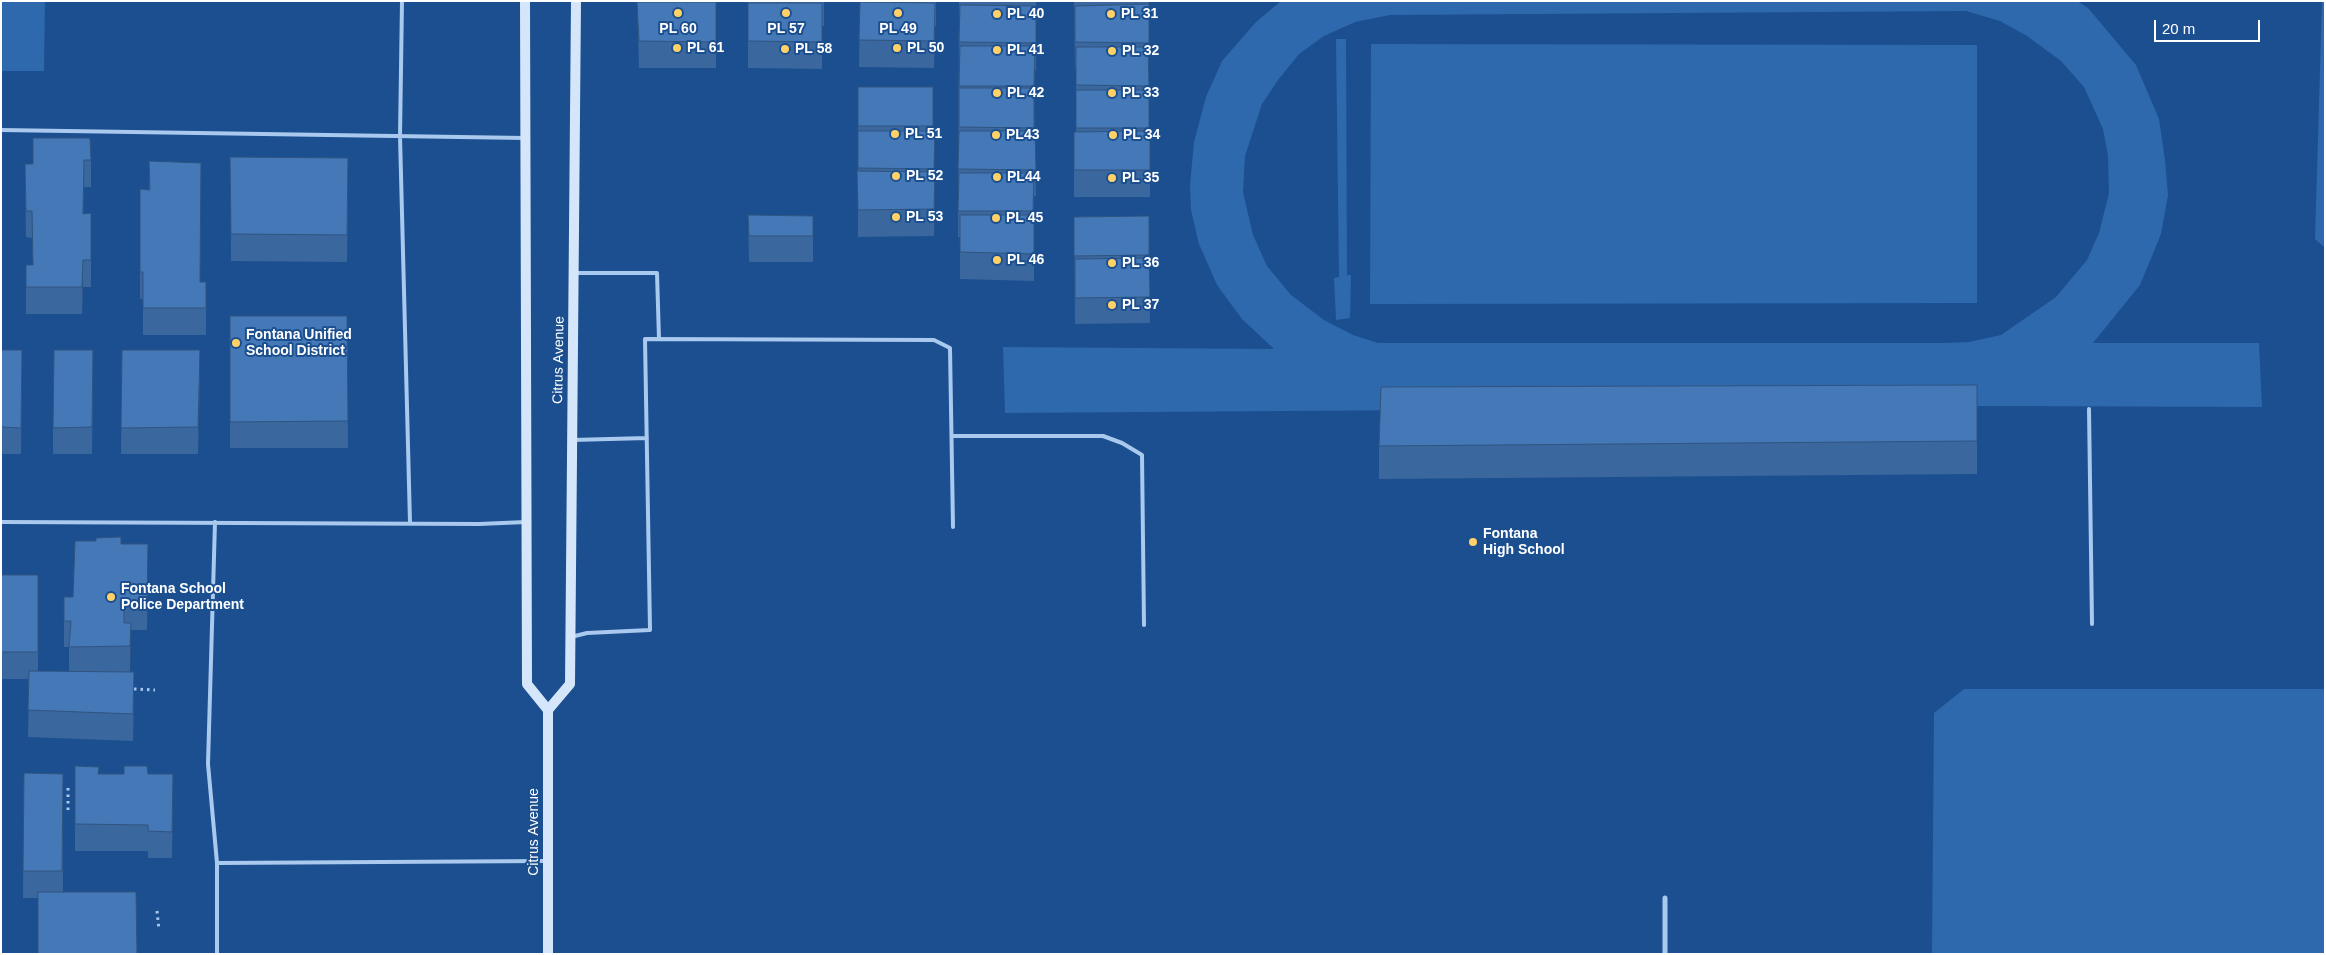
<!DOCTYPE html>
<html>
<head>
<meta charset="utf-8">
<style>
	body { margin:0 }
	#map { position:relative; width:2326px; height:955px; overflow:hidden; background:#1b4f8f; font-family:Helvetica,sans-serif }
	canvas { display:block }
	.frame { position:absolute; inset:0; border:2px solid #fff; pointer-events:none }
	.scale { position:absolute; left:2154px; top:20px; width:106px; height:22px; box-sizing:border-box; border:2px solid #fff; border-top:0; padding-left:6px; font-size:15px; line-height:18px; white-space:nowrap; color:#fff; -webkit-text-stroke:4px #1b4f8f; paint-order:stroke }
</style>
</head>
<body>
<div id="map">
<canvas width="2326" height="955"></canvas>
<div class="frame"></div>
<div class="scale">20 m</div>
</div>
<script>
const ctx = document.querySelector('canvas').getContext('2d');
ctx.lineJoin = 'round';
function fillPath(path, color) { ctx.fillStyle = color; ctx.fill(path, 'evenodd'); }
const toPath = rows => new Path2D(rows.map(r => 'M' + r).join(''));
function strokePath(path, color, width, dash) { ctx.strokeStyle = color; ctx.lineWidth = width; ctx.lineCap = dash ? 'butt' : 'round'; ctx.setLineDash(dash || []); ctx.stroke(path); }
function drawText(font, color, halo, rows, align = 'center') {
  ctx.font = font + ' Helvetica,sans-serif'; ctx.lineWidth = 4; ctx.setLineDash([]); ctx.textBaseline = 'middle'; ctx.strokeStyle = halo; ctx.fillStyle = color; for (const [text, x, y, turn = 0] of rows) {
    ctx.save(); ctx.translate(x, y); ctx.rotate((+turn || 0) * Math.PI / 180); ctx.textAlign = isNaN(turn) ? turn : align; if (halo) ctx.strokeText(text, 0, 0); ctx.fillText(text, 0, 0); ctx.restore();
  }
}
const green = toPath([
	[1,1,45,1,44,71,1,71],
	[1281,1,2077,1,2088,8,2136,65,2159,119,2165,160,2168,195,2161,234,2140,285,2093,343,2259,343,2262,407,1990,406,1005,413,1003,347,1274,349,1242,319,1217,285,1199,244,1191,210,1190,185,1194,142,1206,97,1222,61,1256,22],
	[1966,11,2000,21,2027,36,2061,61,2084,87,2103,129,2108,156,2109,193,2099,233,2087,260,2056,297,2001,335,1969,342,1944,343,1378,343,1353,335,1324,320,1291,295,1267,266,1253,235,1243,192,1245,156,1262,104,1278,80,1299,54,1324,36,1355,22,1390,15],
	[2322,1,2325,1,2325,248,2315,239],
	[1336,39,1346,39,1347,275,1351,275,1350,318,1336,320,1334,278,1339,277],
	[1371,44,1977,45,1977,303,1370,304],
	[1964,689,2325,689,2325,954,1932,954,1934,713]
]);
const path = toPath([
	[134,689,155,690],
	[68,788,68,812],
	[157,911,159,930]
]);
const service = toPath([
	[402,1,400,136,410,523],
	[1,130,525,138],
	[574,273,657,273,659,339],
	[2089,409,2092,624],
	[952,436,1103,436,1122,443,1142,455,1144,625],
	[572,440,647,438],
	[1,522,479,524,526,522],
	[215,522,208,764,217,863,217,954],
	[571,637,587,633,650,630,645,339,934,340,950,348,953,527],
	[217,863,546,861]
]);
const minor = toPath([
	[1665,954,1665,898]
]);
const secondary = toPath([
	[525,1,527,684,548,710,548,954],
	[548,710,570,684,576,1]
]);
const wall = toPath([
	[640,1,716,1,716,68,639,68,637,2,640,2],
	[748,1,824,1,824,26,822,26,822,69,748,68],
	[860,1,936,1,936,26,935,26,934,68,859,67],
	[959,1,1036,1,1036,70,1035,70,1034,92,1036,196,1034,196,1034,281,960,279,960,237,958,237],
	[1074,1,1149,1,1149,131,1150,131,1150,197,1074,197,1074,132,1076,132,1076,69,1075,69],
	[858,87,933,87,933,131,935,199,934,236,858,237],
	[33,138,91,160,91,187,84,187,83,214,91,213,91,287,83,287,82,314,26,314,26,265,33,265,32,238,26,237,25,164,33,164],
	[230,157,348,185,347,262,231,261],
	[149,161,200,282,206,282,206,335,143,335,143,299,140,299,140,189,149,190],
	[748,215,813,216,813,262,749,262],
	[1149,216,1150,323,1075,324,1074,217],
	[230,316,347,316,348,448,230,448],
	[1,350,22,350,21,454,1,454],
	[122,350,200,377,198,454,121,454],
	[93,377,92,454,53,454,53,428],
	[1977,385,1977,474,1379,479,1379,446],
	[121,544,148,570,147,630,131,630,130,672,134,698,133,741,28,737,29,679,1,679,1,575,38,575,38,671,69,671,69,647,64,647,64,597,73,597],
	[75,766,99,774,148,774,173,800,172,858,148,858,148,851,75,851],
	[24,773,63,774,63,892,38,898,23,898]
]);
const shadedWall = toPath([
	[935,172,935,199,934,236,934,209],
	[1034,173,1034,199,1033,237,1033,211],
	[83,260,83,287,82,314,82,287],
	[200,350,200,377,198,454,198,427],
	[148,544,148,570,147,630,147,604],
	[131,623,131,650,130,672,130,646],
	[134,672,134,698,133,741,133,714],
	[173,774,173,800,172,858,172,832]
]);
const building = toPath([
	[637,2,716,2,716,42,639,41,637,2],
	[860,2,935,3,934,41,859,40,860,2],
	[748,3,822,3,822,42,748,41,748,3],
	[1149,4,1149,43,1075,42,1075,6,1149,4],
	[960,5,1036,6,1036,43,959,42,960,5],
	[960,46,1035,46,1034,86,959,86,960,46],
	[1076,47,1148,47,1149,86,1076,85,1076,47],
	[858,87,933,87,933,126,858,126,858,87],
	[959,88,1034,88,1034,128,959,127,959,88],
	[1076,90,1149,90,1149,128,1076,128,1076,90],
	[858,131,935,131,934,169,858,168,858,131],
	[959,131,1035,131,1036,170,958,169,959,131],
	[1150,131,1150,170,1074,170,1074,132,1150,131],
	[33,138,90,138,91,160,84,160,83,214,91,213,91,260,83,260,82,287,26,287,26,265,33,265,32,211,26,211,25,164,33,164,33,138],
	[230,157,348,158,347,235,231,234,230,157],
	[149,161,201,163,200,282,206,282,206,308,143,308,143,272,140,272,140,189,150,190,149,161],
	[857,171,935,172,934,209,858,210,857,171],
	[959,173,1034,173,1033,211,958,211,959,173],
	[748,215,813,216,813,236,749,236,748,215],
	[960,215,1034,215,1034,254,960,252,960,215],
	[1149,216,1149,255,1074,256,1074,217,1149,216],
	[1149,258,1150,297,1075,298,1075,259,1149,258],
	[230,316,347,316,348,421,230,422,230,316],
	[1,350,22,350,21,428,1,427,1,350],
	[54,350,93,350,92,427,53,428,54,350],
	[122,350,200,350,198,427,121,428,122,350],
	[1977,385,1977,441,1379,446,1381,387,1977,385],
	[121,537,121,544,148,544,147,604,124,603,124,623,131,623,130,646,69,647,71,621,64,621,64,597,73,597,75,541,96,541,96,538,121,537],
	[1,575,38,575,38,652,1,652,1,575],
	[29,671,134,672,133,714,28,710,29,671],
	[75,766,99,767,98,774,124,774,124,766,147,766,148,774,173,774,172,832,148,831,148,825,75,824,75,766],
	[24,773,63,774,62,871,23,871,24,773],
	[38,892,136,892,137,954,38,954,38,892]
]);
const markers = [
	[678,13,5,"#ffd166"],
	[786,13,5,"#ffd166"],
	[898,13,5,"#ffd166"],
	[997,14,5,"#ffd166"],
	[1111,14,5,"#ffd166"],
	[677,48,5,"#ffd166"],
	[897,48,5,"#ffd166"],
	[785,49,5,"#ffd166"],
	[997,50,5,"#ffd166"],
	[1112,51,5,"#ffd166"],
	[997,93,5,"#ffd166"],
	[1112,93,5,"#ffd166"],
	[895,134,5,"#ffd166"],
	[996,135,5,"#ffd166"],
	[1113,135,5,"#ffd166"],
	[896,176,5,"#ffd166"],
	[997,177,5,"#ffd166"],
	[1112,178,5,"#ffd166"],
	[896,217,5,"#ffd166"],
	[996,218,5,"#ffd166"],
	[997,260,5,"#ffd166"],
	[1112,263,5,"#ffd166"],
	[1112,305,5,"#ffd166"],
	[236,343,5,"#ffd166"],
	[1473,542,5,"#ffd166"],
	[111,597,5,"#ffd166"]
];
const poiNames = [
	["PL 40",1007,14],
	["PL 31",1121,14],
	["PL 60",678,29,"center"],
	["PL 57",786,29,"center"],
	["PL 49",898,29,"center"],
	["PL 61",687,48],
	["PL 50",907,48],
	["PL 58",795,49],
	["PL 41",1007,50],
	["PL 32",1122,51],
	["PL 42",1007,93],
	["PL 33",1122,93],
	["PL 51",905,134],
	["PL43",1006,135],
	["PL 34",1123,135],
	["PL 52",906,176],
	["PL44",1007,177],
	["PL 35",1122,178],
	["PL 53",906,217],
	["PL 45",1006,218],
	["PL 46",1007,260],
	["PL 36",1122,263],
	["PL 37",1122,305],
	["Fontana Unified",246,335],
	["School District",246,351],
	["Fontana",1483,534],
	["High School",1483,550],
	["Fontana School",121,589],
	["Police Department",121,605]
];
const streetNames = [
	["Citrus Avenue",559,360,-89],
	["Citrus Avenue",534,832,-90]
];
fillPath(green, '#2e69ad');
strokePath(path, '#a9c9ee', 3, [2.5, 4]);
strokePath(service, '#a9c9ee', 4);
strokePath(minor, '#a9c9ee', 5);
strokePath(secondary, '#d6e6fa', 10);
fillPath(wall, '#3a679d');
fillPath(shadedWall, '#305480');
fillPath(building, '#4478b7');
strokePath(building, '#305480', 1);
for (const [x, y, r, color] of markers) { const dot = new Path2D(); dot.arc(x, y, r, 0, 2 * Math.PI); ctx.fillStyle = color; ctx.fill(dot); strokePath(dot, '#1b4f8f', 2); }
drawText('bold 14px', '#fff', '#1b4f8f', poiNames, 'left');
drawText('14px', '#fff', '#1b4f8f', streetNames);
</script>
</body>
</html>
